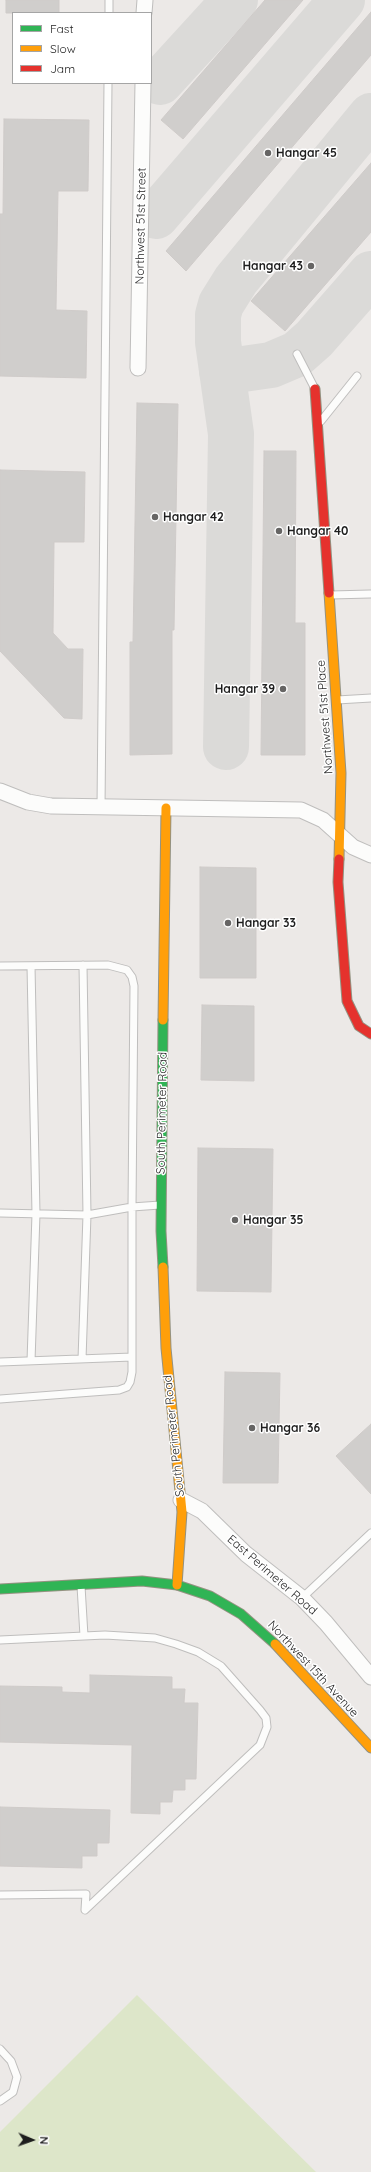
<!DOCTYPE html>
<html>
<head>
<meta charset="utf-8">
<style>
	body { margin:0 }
	#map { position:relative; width:371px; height:2172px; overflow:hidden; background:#ece9e7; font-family:Quicksand,sans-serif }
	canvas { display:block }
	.legend { position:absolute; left:12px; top:12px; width:140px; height:72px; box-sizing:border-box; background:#fff; border:1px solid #a5a5a5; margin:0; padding:5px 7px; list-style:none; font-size:12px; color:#1e1e1e }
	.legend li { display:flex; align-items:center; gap:8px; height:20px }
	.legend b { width:20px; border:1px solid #a5a5a5 }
	.north { position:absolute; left:12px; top:2120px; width:40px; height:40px; -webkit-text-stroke:3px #fff; paint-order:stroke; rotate:92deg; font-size:11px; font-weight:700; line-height:16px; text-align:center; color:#1e1e1e }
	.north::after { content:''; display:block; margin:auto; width:14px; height:18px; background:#1e1e1e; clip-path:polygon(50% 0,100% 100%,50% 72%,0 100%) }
</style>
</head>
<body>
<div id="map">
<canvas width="371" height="2172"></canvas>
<ul class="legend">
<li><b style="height:5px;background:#30b455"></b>Fast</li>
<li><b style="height:5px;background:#ff9f0a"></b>Slow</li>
<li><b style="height:5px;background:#e5322d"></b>Jam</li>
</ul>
<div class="north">N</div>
</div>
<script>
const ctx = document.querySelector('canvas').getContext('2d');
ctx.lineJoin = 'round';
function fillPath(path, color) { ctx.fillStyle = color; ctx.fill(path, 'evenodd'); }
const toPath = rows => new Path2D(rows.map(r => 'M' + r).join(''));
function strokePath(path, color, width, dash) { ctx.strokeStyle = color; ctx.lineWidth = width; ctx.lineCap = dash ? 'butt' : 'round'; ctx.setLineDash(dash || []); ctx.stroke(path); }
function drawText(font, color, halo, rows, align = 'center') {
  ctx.font = font + ' Quicksand,sans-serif'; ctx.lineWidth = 3; ctx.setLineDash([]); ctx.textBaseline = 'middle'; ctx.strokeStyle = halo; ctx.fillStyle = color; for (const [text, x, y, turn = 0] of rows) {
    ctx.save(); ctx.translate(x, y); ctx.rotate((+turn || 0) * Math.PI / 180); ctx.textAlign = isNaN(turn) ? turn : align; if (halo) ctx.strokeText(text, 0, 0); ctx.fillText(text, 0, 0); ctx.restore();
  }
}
const grass = toPath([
	[137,1995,316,2172,0,2172,0,2132]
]);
const taxiway = toPath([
	[160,82,235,0],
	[156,216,342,0],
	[222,372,271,365,297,354,314,339,371,274],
	[226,747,231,434,218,342,218,315,221,304,236,280,371,116]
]);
const building = toPath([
	[6,0,59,0,59,13,6,13,6,0],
	[265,0,303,0,183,139,161,120,265,0],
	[371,12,371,55,186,271,166,251,371,12],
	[4,119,89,120,88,191,58,191,56,310,87,311,86,378,0,376,0,214,3,214,4,119],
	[371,163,371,232,285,331,251,301,371,163],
	[137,403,178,404,174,630,172,630,172,754,130,755,130,642,133,642,137,403],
	[264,451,296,451,295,623,305,623,305,755,261,755,264,451],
	[0,470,85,472,84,542,54,542,53,633,68,649,83,649,82,719,64,718,0,651,0,470],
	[200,867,256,868,256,978,200,978,200,867],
	[202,1005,254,1006,254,1081,201,1080,202,1005],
	[198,1148,273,1149,271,1292,197,1291,198,1148],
	[225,1372,280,1373,278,1483,223,1483,225,1372],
	[371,1424,371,1494,336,1456,371,1424],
	[90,1675,172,1677,172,1689,185,1689,184,1703,198,1703,196,1779,185,1779,185,1790,173,1790,172,1802,160,1802,160,1814,131,1813,132,1745,0,1742,0,1686,62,1687,62,1692,90,1693,90,1675],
	[0,1807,110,1810,109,1843,97,1843,97,1856,82,1856,82,1868,0,1866,0,1807]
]);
const lane = toPath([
	[109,13,109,0],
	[297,354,314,387],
	[321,421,357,376],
	[331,595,370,594],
	[337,700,371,698],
	[101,807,108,83],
	[0,966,108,965,127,970,132,977,134,986,132,1207,160,1205],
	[31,966,36,1214,31,1361],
	[0,1213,87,1215,132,1207,132,1372,130,1382,127,1387,119,1390,0,1399],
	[82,1359,87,1215,83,965],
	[0,1362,132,1357],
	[81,1586,84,1636],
	[302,1598,371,1533],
	[0,1640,105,1635,155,1638,176,1644,198,1652,221,1666,260,1710,266,1718,267,1727,260,1745,85,1910,86,1894,0,1895],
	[0,2049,11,2061,17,2077,13,2092,0,2101]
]);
const street = toPath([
	[144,13,145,0],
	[138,368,143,83],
	[0,791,28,802,51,806,301,810,323,820,353,847,371,855],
	[181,1500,202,1511,246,1554,302,1598,326,1623,371,1677]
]);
const fast = toPath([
	[163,1267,161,1231,163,1020],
	[0,1589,142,1581,177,1585,210,1596,241,1614,275,1644]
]);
const slow = toPath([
	[329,593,341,773,339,859],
	[163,1020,166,808],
	[163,1267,166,1348,182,1512,177,1585],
	[275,1644,371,1748]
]);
const jam = toPath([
	[315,389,329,593],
	[339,859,338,882,347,1001,359,1026,371,1034]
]);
const markers = [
	[268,153,4,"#666564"],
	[311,266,4,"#666564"],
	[155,517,4,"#666564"],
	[279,531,4,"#666564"],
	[283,689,4,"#666564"],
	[228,923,4,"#666564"],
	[235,1220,4,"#666564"],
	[252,1428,4,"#666564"]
];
const poiNames = [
	["Hangar 45",276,153],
	["Hangar 43",303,266,"right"],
	["Hangar 42",163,517],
	["Hangar 40",287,531],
	["Hangar 39",275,689,"right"],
	["Hangar 33",236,923],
	["Hangar 35",243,1220],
	["Hangar 36",260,1428]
];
const streetNames = [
	["Northwest 51st Street",141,226,-89],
	["Northwest 51st Place",325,717,-94],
	["South Perimeter Road",162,1113,-89],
	["South Perimeter Road",174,1436,-96],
	["East Perimeter Road",272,1575,41],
	["Northwest 15th Avenue",313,1669,47]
];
fillPath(grass, '#dde6c9');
strokePath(taxiway, '#dbdad8', 46);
fillPath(building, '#d0cecc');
strokePath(building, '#cfcbc9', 1);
strokePath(lane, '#bfbebd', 9);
strokePath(street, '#bfbebd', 17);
strokePath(fast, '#949281', 11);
strokePath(slow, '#949281', 11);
strokePath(jam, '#949281', 11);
strokePath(lane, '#fcfcfb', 7);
strokePath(street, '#fcfcfb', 15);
strokePath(fast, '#30b455', 9);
strokePath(slow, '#ff9f0a', 9);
strokePath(jam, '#e5322d', 9);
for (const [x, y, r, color] of markers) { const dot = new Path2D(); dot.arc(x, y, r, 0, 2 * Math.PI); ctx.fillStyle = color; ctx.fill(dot); strokePath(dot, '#fff', 1.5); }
drawText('bold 12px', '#1e1e1e', '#fff', poiNames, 'left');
drawText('12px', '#1e1e1e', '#fff', streetNames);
</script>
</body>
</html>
